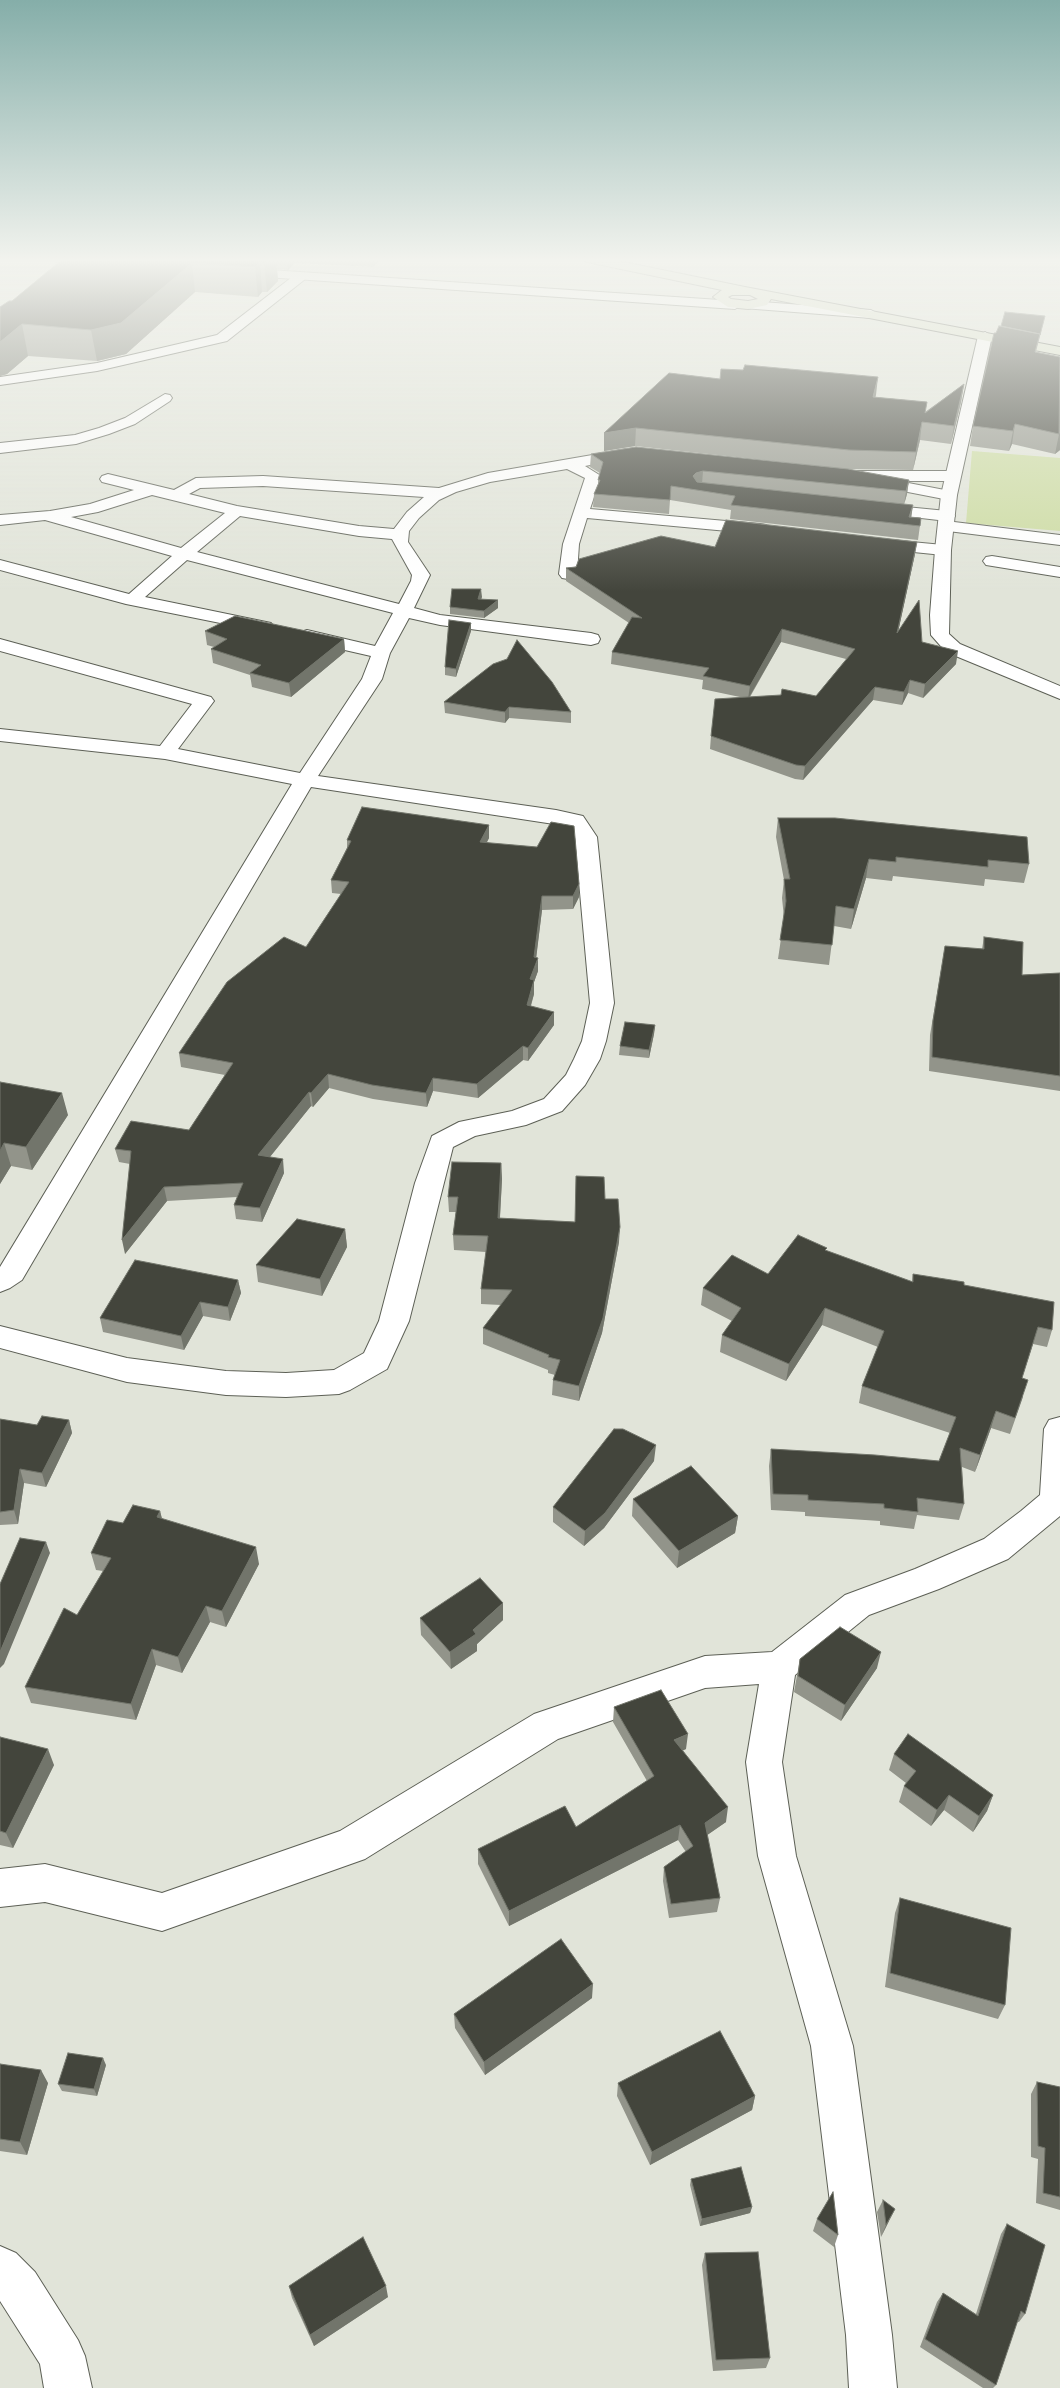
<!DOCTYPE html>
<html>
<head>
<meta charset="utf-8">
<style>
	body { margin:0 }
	canvas { display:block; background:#e1e4d9 }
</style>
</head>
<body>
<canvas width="1060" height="2388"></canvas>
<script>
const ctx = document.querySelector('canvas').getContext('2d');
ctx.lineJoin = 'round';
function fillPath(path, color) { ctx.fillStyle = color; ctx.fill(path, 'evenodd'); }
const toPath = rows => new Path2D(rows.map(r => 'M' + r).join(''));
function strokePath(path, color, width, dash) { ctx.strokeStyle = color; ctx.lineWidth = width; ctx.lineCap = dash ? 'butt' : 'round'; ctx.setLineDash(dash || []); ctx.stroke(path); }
const green = toPath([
	[972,451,1060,458,1060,531,966,523]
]);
const minor = toPath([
	[300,273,304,274,306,277,304,280,227,341,97,371,0,385,0,377,97,363,217,335,296,274,300,273],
	[165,394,170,395,172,398,170,401,135,424,109,434,76,444,0,453,0,443,75,435,99,428,125,418,165,394],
	[627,449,632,451,635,454,632,457,585,466,601,476,590,509,760,524,766,525,768,529,766,533,760,534,587,518,579,544,577,574,574,578,568,579,562,578,559,574,563,544,585,478,567,469,490,482,456,492,439,500,419,518,409,531,408,542,430,575,414,608,440,615,591,633,598,635,600,639,598,643,591,645,440,625,409,618,390,653,382,679,318,776,556,810,583,816,597,837,614,1003,606,1041,600,1059,585,1085,562,1111,526,1125,475,1136,453,1147,409,1321,387,1369,350,1390,339,1394,286,1397,226,1395,127,1382,0,1348,0,1326,127,1358,226,1371,286,1373,334,1370,364,1353,379,1321,415,1183,432,1136,459,1122,512,1111,544,1099,566,1075,574,1059,582,1041,590,1003,575,837,567,826,311,787,22,1280,10,1288,0,1292,0,1267,292,784,165,759,0,741,0,729,160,746,192,704,0,651,0,639,211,697,214,701,178,749,300,773,362,679,371,656,301,640,298,636,301,632,307,630,375,646,393,613,187,560,145,597,271,623,274,627,271,631,265,632,126,604,0,570,0,560,129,594,172,556,45,520,0,525,0,515,50,511,90,504,134,490,102,482,100,479,102,476,108,474,174,490,196,478,263,476,439,488,488,473,627,449],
	[263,486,424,497,407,512,394,529,359,526,237,506,189,494,200,488,263,486],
	[152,495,225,513,181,548,71,517,98,512,152,495],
	[240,516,359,536,392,539,412,575,411,581,399,604,197,552,240,516],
	[847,471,952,471,958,473,960,476,958,479,952,481,898,481,955,492,957,495,955,498,949,500,841,479,839,476,841,473,847,471],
	[875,504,947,511,953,513,955,516,953,519,947,521,869,512,867,509,869,506,875,504],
	[946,521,1060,535,1060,545,940,530,938,526,940,522,946,521],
	[880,539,943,545,949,546,951,550,949,554,943,555,874,548,872,544,874,540,880,539],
	[992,556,1060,567,1060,577,986,565,983,561,986,557,992,556],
	[1060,1417,1060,1516,1008,1559,939,1589,869,1615,795,1675,782,1762,796,1856,853,2046,892,2335,897,2388,849,2388,846,2335,811,2046,758,1856,746,1762,759,1684,705,1688,558,1739,365,1859,162,1931,45,1902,0,1907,0,1869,45,1864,162,1893,340,1831,534,1714,705,1656,772,1652,845,1595,915,1569,984,1539,1021,1511,1040,1495,1044,1429,1049,1420,1060,1417],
	[0,2246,16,2253,35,2272,78,2340,85,2356,92,2388,44,2388,40,2364,0,2301,0,2246]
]);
const tertiary = toPath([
	[51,258,102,258,106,261,100,265,57,262,51,258],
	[240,268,735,301,741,305,735,309,236,275,234,272,236,269,240,268],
	[748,301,871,310,878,314,871,318,743,308,742,305,743,302,748,301],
	[985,332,992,336,957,495,951,550,949,634,960,644,1060,686,1060,699,946,652,931,635,930,615,935,550,941,495,978,336,985,332]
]);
const secondary = toPath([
	[581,258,604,258,745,287,1060,347,1060,355,771,299,767,305,748,309,728,307,713,297,722,290,587,262,581,258],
	[732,295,750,295,758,299,748,301,731,299,728,297,732,295]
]);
const wall = toPath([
	[64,258,382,258,373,267,295,263,288,270,277,269,278,281,267,292,262,292,258,297,195,292,126,354,97,361,28,356,7,374,0,376,0,307,12,301],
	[1045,316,1036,352,1060,357,1060,450,1055,454,1012,444,1009,451,970,446,973,426,996,333,1001,326],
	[669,373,875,397,927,402,925,412,964,384,961,402,951,444,920,440,913,470,847,469,635,446,604,451,604,433],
	[591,454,909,480,907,494,904,504,913,505,911,517,921,518,918,540,730,519,731,510,670,500,669,514,593,507,594,494,598,485,598,480,600,473,590,467],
	[715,547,915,554,898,632,922,642,956,664,923,698,908,693,902,705,873,700,803,780,795,779,710,749,711,736,740,697,702,689,703,680,611,664,612,652,629,623,566,581,566,568],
	[781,642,846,659,816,696,750,697],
	[481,589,481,599,498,608,484,618,450,614,450,607],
	[471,623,471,631,456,677,445,675,445,667],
	[205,631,344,639,345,652,291,697,252,687,250,675,213,663,211,649,214,647,207,645],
	[444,702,571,712,571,723,509,718,505,723,445,713],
	[778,818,1029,864,1024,883,985,879,984,886,893,876,892,881,866,878,851,929,834,926,829,965,778,959,784,918,782,898,784,880,776,837],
	[489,825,489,838,487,842,579,884,579,897,573,909,542,910,536,957,538,971,534,982,534,994,531,1006,554,1025,528,1061,523,1060,478,1098,433,1091,427,1107,373,1099,329,1088,313,1107,311,1106,270,1157,284,1173,262,1222,236,1219,234,1205,237,1197,167,1201,125,1254,130,1164,119,1162,115,1149,189,1130,225,1075,181,1067,179,1053,306,947,341,894,332,893,331,880,347,848,347,840],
	[984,937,1022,975,1060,973,1060,1091,929,1071,930,1035,945,946,982,949],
	[655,1025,654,1034,649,1058,619,1055,620,1046],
	[0,1082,68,1115,32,1170,11,1166,0,1184],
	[501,1163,502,1179,500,1218,575,1222,605,1199,619,1242,602,1333,579,1401,552,1395,553,1380,555,1375,548,1373,548,1370,483,1344,483,1328,501,1305,481,1304,481,1289,486,1252,454,1250,453,1235,456,1212,449,1212,448,1197],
	[345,1229,347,1247,322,1296,258,1282,256,1265],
	[827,1251,912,1282,913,1274,964,1285,1052,1330,1047,1347,1033,1344,1022,1378,1023,1397,1010,1434,991,1428,975,1472,962,1467,964,1504,959,1520,917,1515,914,1529,880,1525,880,1521,805,1516,805,1512,771,1510,769,1466,771,1449,939,1461,950,1433,859,1403,862,1386,878,1347,822,1325,786,1381,720,1352,722,1335,732,1321,701,1305,703,1288,768,1274],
	[238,1280,241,1293,230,1321,203,1316,184,1350,103,1332,100,1318],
	[0,1419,37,1425,69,1420,72,1433,46,1487,24,1483,18,1524,0,1525],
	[654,1461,604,1528,584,1546,553,1522,553,1507],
	[633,1499,738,1516,735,1533,677,1568,632,1516],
	[160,1511,162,1519,259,1564,226,1627,210,1622,182,1673,156,1665,136,1720,31,1703,25,1687,77,1615,103,1571,96,1570,91,1553,123,1523],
	[420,1618,503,1620,477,1644,477,1651,451,1669,421,1635],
	[800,1659,877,1668,841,1721,794,1692],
	[614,1707,686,1749,683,1750,726,1822,707,1835,720,1898,717,1912,669,1918,663,1881,664,1867,686,1852,678,1840,509,1926,478,1864,478,1849,576,1827,647,1781,613,1722],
	[0,1737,54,1765,13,1848,0,1845],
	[894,1754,993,1795,987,1811,973,1832,944,1810,931,1826,899,1802,904,1786,906,1783,889,1770],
	[900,1898,1005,2005,998,2019,885,1987,895,1913],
	[592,1998,485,2075,455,2028,454,2014],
	[0,2064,48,2083,27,2155,0,2151],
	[106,2065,97,2096,62,2091,58,2084],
	[1037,2082,1060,2087,1060,2210,1036,2203,1038,2159,1031,2157,1031,2094],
	[618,2083,755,2096,752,2110,650,2165,617,2096],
	[691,2179,752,2207,750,2213,700,2226,690,2185],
	[883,2200,889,2221,881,2237,877,2212],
	[817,2219,838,2235,834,2247,813,2231],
	[1007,2224,1025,2314,1019,2322,1017,2322,996,2385,993,2388,983,2388,920,2347,937,2302,943,2293,976,2314,1001,2234],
	[705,2253,770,2358,766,2368,713,2371,702,2265],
	[289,2286,388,2297,314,2346,292,2298]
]);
const shadedWall = toPath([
	[269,258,276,258,278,281,267,292,264,263],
	[287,258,294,258,295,263,288,270],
	[373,258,382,258,373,267],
	[260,262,262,292,258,297,255,267],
	[192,263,195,292,126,354,97,361,91,330],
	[22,324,28,356,7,374,0,376,0,342],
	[878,377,876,395,871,415,873,397],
	[964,384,961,402,951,444,954,426],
	[922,422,920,440,913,470,916,452],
	[1015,424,1012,444,1009,451,1013,431],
	[636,428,635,446,604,451,604,433],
	[1060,433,1060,450,1055,454,1059,434],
	[703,471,702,484,695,486,693,476,696,473],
	[909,480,907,494,904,505,906,491],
	[913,505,911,519,909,517],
	[917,542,915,554,895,646,897,633],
	[481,589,482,597,479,607,478,599],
	[498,600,498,608,484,618,484,611],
	[471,623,471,631,456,677,456,669],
	[782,629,781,642,748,699,750,686],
	[344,639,345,652,291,697,289,683],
	[958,651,956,664,923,698,925,684],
	[910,680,908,693,902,705,904,692],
	[875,687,873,700,803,780,805,766],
	[509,707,509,718,505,723,505,712],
	[489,825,489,838,480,855,480,842],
	[869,859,866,878,851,929,854,909],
	[579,884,579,897,573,909,573,896],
	[542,896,542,910,535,968,538,958,538,971,534,982,534,994,527,1018,527,1005],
	[554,1012,554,1025,528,1061,528,1048],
	[655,1025,654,1034,649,1058,649,1050],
	[523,1046,523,1060,478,1098,477,1084],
	[328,1074,329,1088,313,1107,311,1093],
	[433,1078,433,1091,427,1107,426,1093],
	[309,1092,311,1106,260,1169,258,1155],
	[62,1093,68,1115,32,1170,26,1147],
	[4,1143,11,1166,0,1184,0,1151],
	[283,1159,284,1173,262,1222,260,1208],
	[501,1163,502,1179,499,1233,498,1218],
	[164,1187,167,1201,125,1254,122,1240],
	[620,1227,619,1242,602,1333,579,1401,579,1386],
	[345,1229,347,1247,322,1296,320,1279],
	[238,1280,241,1293,230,1321,228,1307],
	[200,1302,203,1316,184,1350,181,1336],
	[825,1308,822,1325,786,1381,789,1364],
	[996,1411,991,1428,975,1472,980,1455],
	[69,1420,72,1433,46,1487,42,1473],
	[656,1445,654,1461,604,1528,584,1546,585,1531],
	[20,1469,24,1483,18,1524,14,1510],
	[160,1511,164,1527,157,1517],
	[738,1516,735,1533,677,1568,679,1551],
	[46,1542,50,1553,4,1664,0,1668,0,1652],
	[256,1547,259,1564,226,1627,222,1611],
	[503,1603,503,1620,477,1644,477,1651,451,1669,450,1652,473,1630],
	[206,1606,210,1622,182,1673,178,1657],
	[152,1649,156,1665,136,1720,131,1704],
	[881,1652,877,1668,841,1721,845,1705],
	[688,1734,686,1749,673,1755,674,1740],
	[48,1749,54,1765,13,1848,6,1833],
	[949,1795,944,1810,931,1826,937,1810],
	[993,1795,987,1811,973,1832,979,1816],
	[728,1807,726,1822,703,1838,705,1823],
	[680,1825,678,1840,509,1926,509,1911],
	[593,1984,592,1998,485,2075,484,2062],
	[103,2058,106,2065,97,2096,94,2089],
	[41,2070,48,2083,27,2155,20,2142],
	[755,2096,752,2110,650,2165,652,2152],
	[752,2207,750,2213,700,2226,702,2219],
	[895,2209,881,2237,886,2225],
	[386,2286,388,2297,314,2346,310,2335]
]);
const building = toPath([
	[64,258,269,258,264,263,260,262,255,267,192,263,121,323,91,330,22,324,0,342,0,307,9,301,12,301,64,258],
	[1005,312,1045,316,1040,335,1040,334,1001,326,1005,312],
	[999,326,1040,334,1035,352,1060,357,1059,434,1015,424,1013,431,973,426,994,333,996,333,999,326],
	[745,365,878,377,873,397,927,402,925,413,964,384,954,426,922,422,916,452,849,450,636,428,604,433,669,373,720,379,721,369,743,370,745,365],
	[636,447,848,469,909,480,906,491,703,471,696,473,693,476,697,482,913,505,909,517,921,518,920,526,731,505,735,496,671,486,670,500,594,494,600,480,598,480,603,462,591,454,636,447],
	[726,520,917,542,897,633,919,600,922,642,958,651,925,684,910,680,904,692,875,687,805,766,796,765,711,736,715,699,781,695,782,689,816,696,855,649,782,629,750,686,703,676,709,668,612,652,632,617,642,618,566,568,576,567,579,559,661,536,715,547,726,520],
	[452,589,481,589,478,599,498,600,484,611,450,607,452,589],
	[235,616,344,639,289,683,250,673,261,665,211,649,227,639,205,631,235,616],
	[449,620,471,623,456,669,445,667,449,620],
	[517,640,552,682,571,712,509,707,505,712,444,702,493,664,507,659,517,640],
	[362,807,489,825,480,842,537,847,551,822,574,826,579,884,573,896,542,896,534,957,538,958,530,979,534,980,527,1005,554,1012,528,1048,523,1046,477,1084,433,1078,426,1093,372,1085,328,1074,311,1093,309,1092,258,1155,283,1159,260,1208,234,1205,243,1183,164,1187,122,1240,131,1151,115,1149,131,1121,189,1130,233,1063,179,1053,227,982,284,937,306,947,349,882,331,880,351,841,347,840,362,807],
	[778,818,835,818,1027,837,1029,864,988,860,988,867,896,857,896,862,869,859,854,909,836,906,832,945,780,940,786,901,784,879,790,879,778,818],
	[984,937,1023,942,1022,975,1060,973,1060,1076,932,1057,933,1021,945,946,984,949,984,937],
	[625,1022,655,1025,649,1050,620,1046,625,1022],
	[0,1082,62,1093,26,1147,4,1143,0,1151,0,1082],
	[452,1162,501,1163,498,1218,575,1222,576,1176,604,1177,605,1199,618,1199,620,1227,603,1318,579,1386,553,1380,560,1360,548,1357,549,1355,483,1328,512,1290,481,1289,488,1236,453,1235,458,1197,448,1197,452,1162],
	[297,1219,345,1229,320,1279,256,1265,297,1219],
	[798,1235,827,1248,825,1250,913,1282,913,1274,964,1282,964,1285,1054,1302,1052,1330,1038,1327,1022,1378,1028,1380,1015,1418,996,1411,980,1455,960,1448,964,1504,917,1498,918,1512,884,1508,884,1504,808,1500,808,1495,773,1494,771,1449,875,1455,939,1461,956,1417,862,1386,884,1331,825,1308,789,1364,722,1335,741,1308,703,1288,732,1255,768,1274,798,1235],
	[135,1260,238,1280,228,1307,200,1302,181,1336,100,1318,135,1260],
	[42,1416,69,1420,42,1473,20,1469,14,1510,0,1512,0,1419,37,1425,42,1416],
	[614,1429,623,1429,656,1445,605,1513,585,1531,553,1507,614,1429],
	[691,1466,738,1516,679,1551,633,1499,691,1466],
	[133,1505,160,1511,157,1517,256,1547,222,1611,206,1606,178,1657,152,1649,131,1704,25,1687,64,1608,77,1615,111,1558,91,1553,107,1520,123,1523,133,1505],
	[20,1538,46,1542,0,1652,0,1584,20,1538],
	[480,1578,503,1603,473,1630,476,1634,450,1652,420,1618,480,1578],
	[840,1627,881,1652,845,1705,798,1676,800,1659,840,1627],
	[661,1690,688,1734,674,1740,728,1807,705,1823,720,1898,671,1904,664,1867,693,1846,680,1825,509,1911,478,1849,565,1806,576,1827,654,1776,614,1707,661,1690],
	[908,1734,993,1795,979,1816,949,1795,937,1810,904,1786,916,1771,894,1754,908,1734],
	[0,1737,48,1749,6,1833,0,1831,0,1737],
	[900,1898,1011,1928,1005,2005,890,1973,900,1898],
	[561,1939,593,1984,484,2062,454,2014,561,1939],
	[720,2031,755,2096,652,2152,618,2083,720,2031],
	[68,2053,103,2058,94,2089,58,2084,68,2053],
	[0,2064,41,2070,20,2142,0,2139,0,2064],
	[1037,2082,1060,2087,1060,2197,1043,2193,1045,2148,1038,2146,1037,2082],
	[741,2167,752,2207,702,2219,691,2179,741,2167],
	[833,2192,838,2235,817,2219,833,2192],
	[883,2200,895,2209,886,2225,883,2200],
	[1007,2224,1045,2245,1025,2314,1021,2311,996,2385,925,2339,943,2293,978,2316,1007,2224],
	[363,2237,386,2286,310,2335,289,2286,363,2237],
	[758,2252,770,2358,716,2360,705,2253,758,2252]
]);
fillPath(green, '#ccdba1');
strokePath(minor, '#5d6056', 2);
strokePath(tertiary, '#5d6056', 2);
strokePath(secondary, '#5d6056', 2);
fillPath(minor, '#fff');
fillPath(tertiary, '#fff');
fillPath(secondary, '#dce2ca');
fillPath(wall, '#92948a');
fillPath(shadedWall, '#72756b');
fillPath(building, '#43453c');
strokePath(building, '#72756b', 1);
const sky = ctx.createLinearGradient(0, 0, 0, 592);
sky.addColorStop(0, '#85aea9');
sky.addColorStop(0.44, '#f2f3ee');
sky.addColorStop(1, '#f2f3ee00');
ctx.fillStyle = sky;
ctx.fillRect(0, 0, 1060, 592);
</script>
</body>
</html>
